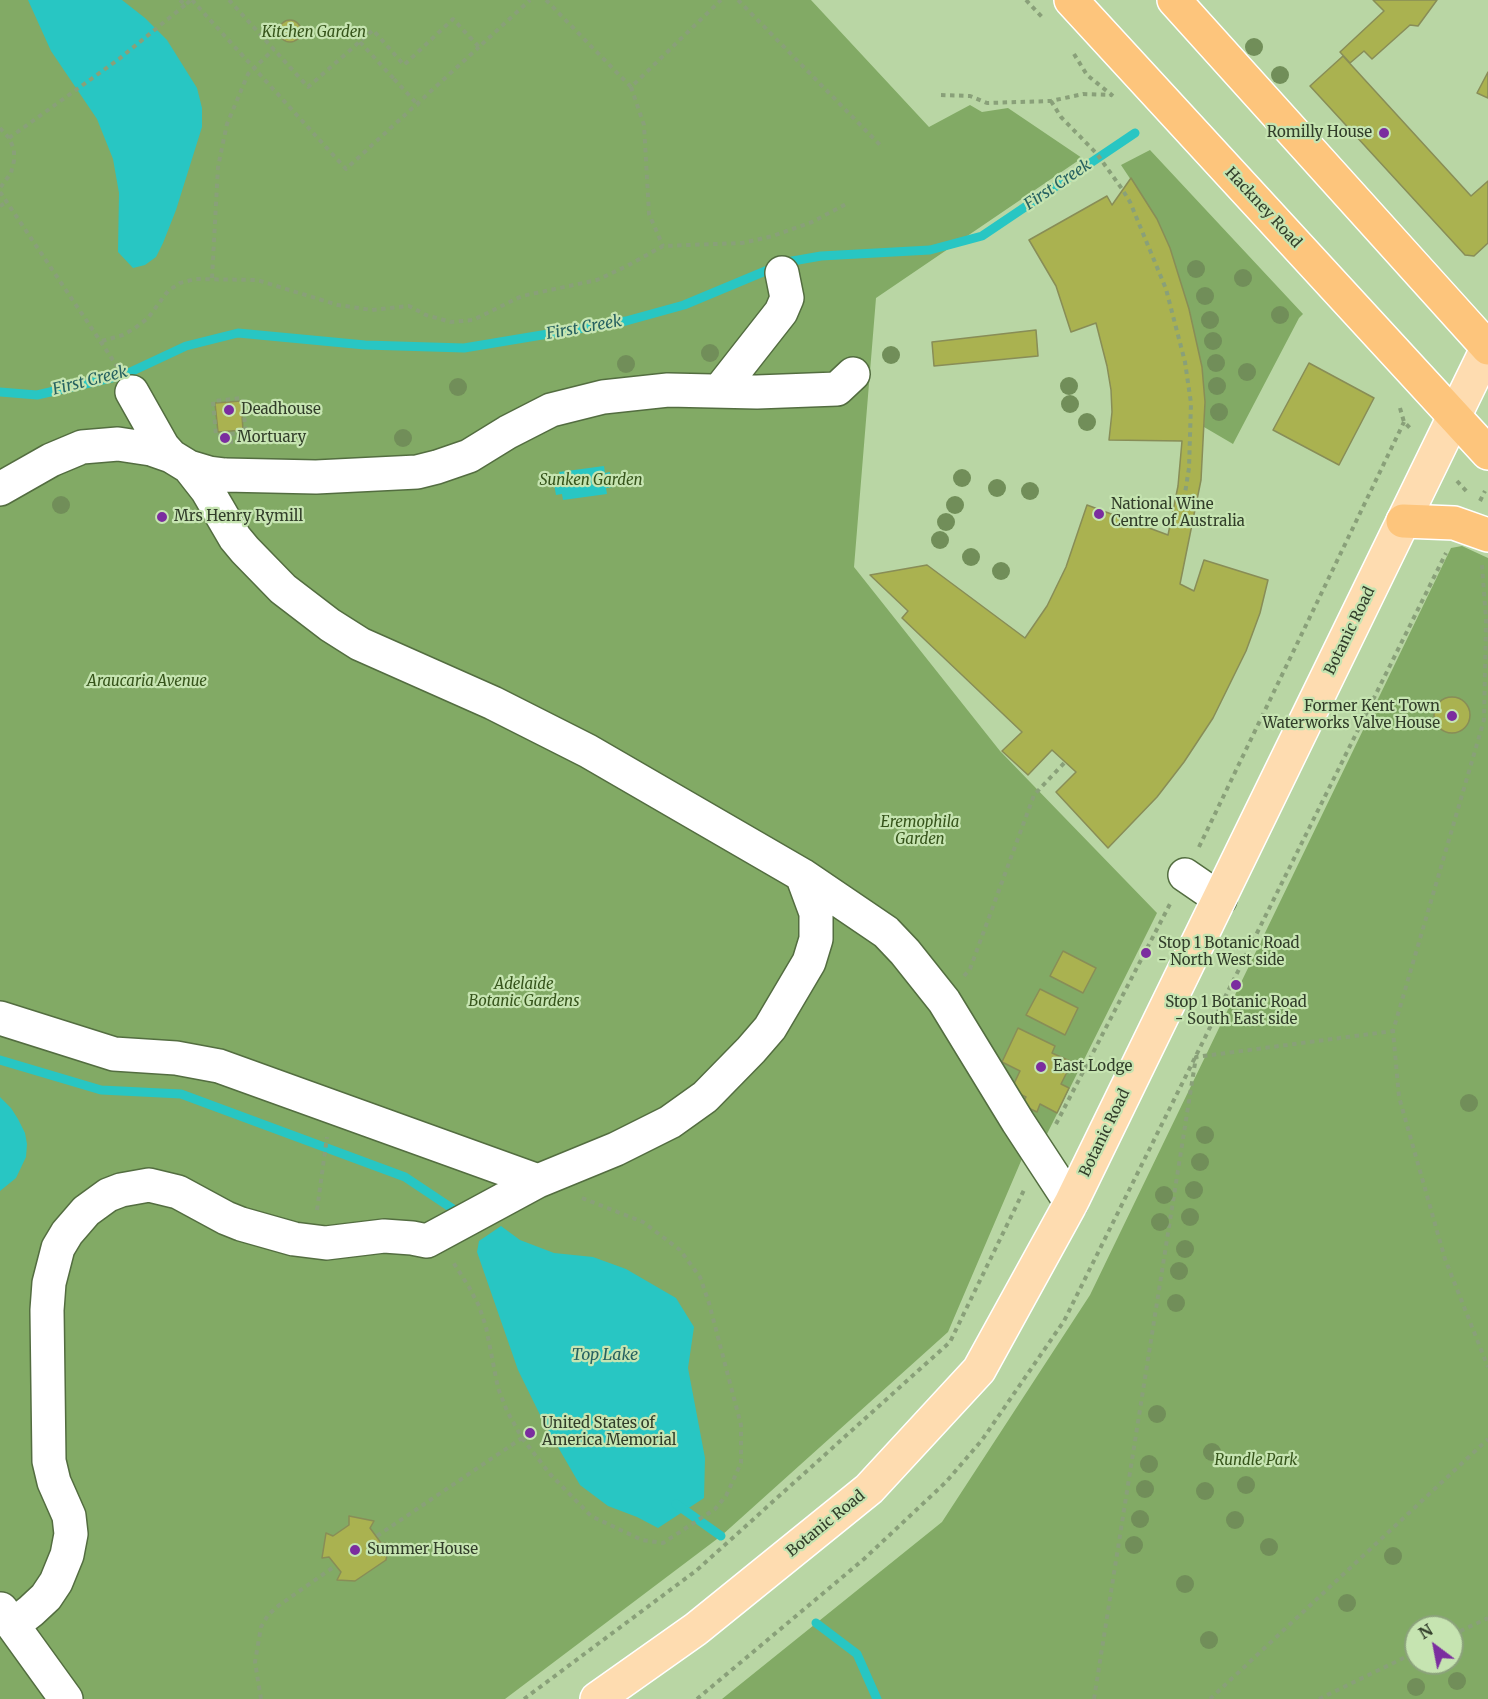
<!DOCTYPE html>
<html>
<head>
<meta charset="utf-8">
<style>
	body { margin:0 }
	#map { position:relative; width:1488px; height:1699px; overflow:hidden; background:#b9d6a4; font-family:Merriweather,serif }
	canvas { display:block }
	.north { position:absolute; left:1404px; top:1615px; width:60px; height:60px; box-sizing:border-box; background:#c6e4b1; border:2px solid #8ba27b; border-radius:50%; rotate:328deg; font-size:16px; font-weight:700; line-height:24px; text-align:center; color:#323e2a }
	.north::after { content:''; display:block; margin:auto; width:21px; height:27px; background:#7b2d9f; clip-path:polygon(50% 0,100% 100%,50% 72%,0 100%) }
</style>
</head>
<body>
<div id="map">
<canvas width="1488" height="1699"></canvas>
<div class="north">N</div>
</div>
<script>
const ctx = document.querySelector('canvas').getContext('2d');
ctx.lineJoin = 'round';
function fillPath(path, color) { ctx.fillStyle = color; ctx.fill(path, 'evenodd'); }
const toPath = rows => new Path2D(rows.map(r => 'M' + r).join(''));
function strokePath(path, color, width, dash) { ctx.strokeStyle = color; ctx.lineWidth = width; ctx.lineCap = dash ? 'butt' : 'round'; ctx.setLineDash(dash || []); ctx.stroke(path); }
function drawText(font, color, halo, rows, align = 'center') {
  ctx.font = font + ' Merriweather,serif'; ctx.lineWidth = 4.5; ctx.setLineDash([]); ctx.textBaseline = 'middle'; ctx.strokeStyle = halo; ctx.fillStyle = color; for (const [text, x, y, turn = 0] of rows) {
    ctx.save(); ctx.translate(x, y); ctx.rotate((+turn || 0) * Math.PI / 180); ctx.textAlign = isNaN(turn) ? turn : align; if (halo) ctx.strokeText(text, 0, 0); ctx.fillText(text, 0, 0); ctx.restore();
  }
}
const green = toPath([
	[0,0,811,0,929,127,970,105,982,112,1008,108,1082,158,876,298,854,567,1000,751,1157,913,1043,1142,1024,1154,948,1332,721,1536,505,1699,0,1699],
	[1150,150,1303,314,1299,318,1233,444,1204,427,1205,402,1202,367,1189,309,1170,248,1157,219,1121,165],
	[1462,546,1488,558,1488,1699,722,1699,942,1522,1090,1295,1451,548],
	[1416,1627,1452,1627,1452,1663,1416,1663]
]);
const water = toPath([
	[28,0,122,0,145,18,167,40,197,88,202,108,202,127,176,210,163,243,156,257,145,265,133,268,118,252,119,193,113,159,97,119,51,51],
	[604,466,605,473,610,472,613,487,606,488,607,494,563,500,562,494,556,495,553,479,560,478,559,472],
	[0,1097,11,1108,18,1119,25,1133,27,1144,26,1157,16,1178,0,1191],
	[501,1226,520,1240,554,1253,593,1257,626,1269,676,1298,694,1327,688,1368,705,1458,704,1498,658,1528,637,1517,608,1506,580,1485,544,1423,518,1370,477,1252,479,1241]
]);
const stream = toPath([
	[0,392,37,395,124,375,186,346,238,333,365,345,464,348,626,321,684,305,787,262,821,256,930,250,982,236,1135,133],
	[0,1060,101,1090,181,1094,405,1177,462,1215],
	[676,1504,721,1536],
	[816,1623,857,1654,877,1699]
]);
const building = toPath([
	[1373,0,1437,0,1418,26,1410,25,1372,59,1364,51,1350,63,1340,52,1384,11,1373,0],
	'279 31a11 11 0 1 1 22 0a11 11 0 1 1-22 0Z',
	[1343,56,1471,196,1488,181,1488,243,1474,256,1465,255,1310,86,1343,56],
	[1488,72,1488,98,1477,93,1488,72],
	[1131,178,1157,219,1170,248,1189,309,1202,367,1205,402,1201,480,1180,584,1194,591,1204,560,1268,580,1260,613,1246,651,1213,718,1184,762,1157,797,1108,848,1056,792,1076,772,1052,750,1028,775,1002,751,1022,732,902,618,908,611,870,575,927,565,1025,638,1047,606,1066,567,1087,505,1168,535,1178,486,1182,441,1109,440,1112,412,1111,390,1107,366,1096,323,1071,332,1056,286,1029,240,1107,196,1112,205,1131,178],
	[1036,330,1038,356,934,366,932,342,1036,330],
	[1309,363,1374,398,1339,465,1273,430,1309,363],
	[241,401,243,430,218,432,215,403,241,401],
	'1434 715a18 18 0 1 1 36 0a18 18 0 1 1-36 0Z',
	[1063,951,1096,968,1083,993,1050,976,1063,951],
	[1040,989,1078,1008,1065,1035,1026,1015,1040,989],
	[1018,1028,1055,1046,1052,1053,1072,1062,1061,1084,1069,1088,1057,1113,1040,1104,1037,1112,1022,1105,1026,1097,1011,1090,1020,1071,1002,1062,1018,1028],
	[349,1516,374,1521,370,1528,381,1543,389,1544,386,1560,355,1581,337,1580,341,1572,329,1557,322,1558,326,1533,333,1536,349,1525,349,1516]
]);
const path = toPath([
	[180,0,185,5,191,0],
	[192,0,346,169,479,47],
	[229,0,308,87,373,30,404,65,453,19,479,47,530,0],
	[546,0,631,87,721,0],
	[738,0,881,146],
	[1026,0,1042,17],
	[360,42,394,79],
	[1074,54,1087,75,1113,96],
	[631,87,644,125,649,214,663,246],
	[941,95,970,96,987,103,1051,101,1083,94,1112,95],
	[1051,101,1061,117,1097,154,1122,189,1130,202,1166,289,1185,362,1191,403,1189,468,1182,512],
	[0,128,9,138,14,149,14,161,11,173,0,188],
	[9,138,119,59,185,5],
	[0,192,117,366],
	[0,206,7,202],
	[212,278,218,167,227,124,248,74,274,49],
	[102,341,123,335,135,328,148,318,168,291,180,283,195,279,257,280,338,305,372,310,409,306,426,315,451,322,473,320,522,296,597,280,627,266,663,246,742,243,773,236,812,222,848,203],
	[1400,408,1404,422,1412,430],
	[231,434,216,436,213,401,242,398,246,433,231,434,231,444],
	[1457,481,1468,493],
	[1480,501,1485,491],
	[1482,565,1486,619,1484,720,1393,1031,1399,1097,1445,1259,1488,1367],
	[1199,847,1404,422],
	[964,976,970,969,1034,795,1065,762],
	[1056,1124,1171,902],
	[317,1210,327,1137],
	[522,1438,550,1474,591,1516,642,1540,663,1543,715,1509,726,1496,741,1463,741,1425,709,1303,700,1277,680,1250,643,1222,582,1198],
	[377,1536,522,1438,507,1411,498,1388,486,1327,479,1306,469,1287,453,1262],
	[1452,1635,1488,1618],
	[261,1699,255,1662,261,1627,268,1615,278,1606,335,1566],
	[524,1699,697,1570,950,1342,1024,1190],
	[697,1699,864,1559,946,1482,982,1440,1064,1321,1446,553],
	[1094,1699,1196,1057,1393,1031],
	[1210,1699,1488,1439],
	[1319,1699,1416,1652]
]);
const minor = toPath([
	[719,391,781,312,787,298,782,273],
	[132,392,163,447,171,456,189,467,209,473,225,475,316,477,417,472,437,467,469,456,508,432,551,410,603,397,668,390,757,392,837,389,853,374],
	[189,467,207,490,235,538,245,550,283,589,330,625,360,644,493,703,588,751,802,875,886,932,905,952,944,1001,1018,1122,1071,1203],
	[0,489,51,460,82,447,118,444,151,449,171,456],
	[1185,875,1220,899],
	[0,1018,114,1054,176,1058,219,1066,538,1181],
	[1,1609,66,1699],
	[13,1625,31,1611,46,1597,56,1582,67,1555,71,1534,69,1516,54,1482,49,1461,47,1310,49,1283,58,1248,67,1233,86,1211,108,1195,121,1190,149,1185,178,1192,226,1218,241,1224,294,1239,326,1243,384,1236,412,1238,427,1241,538,1181,616,1149,670,1122,705,1097,751,1050,770,1028,809,962,816,939,816,913,802,875]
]);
const major = toPath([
	[597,1699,696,1629,869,1489,979,1370,1071,1203,1488,347]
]);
const highway = toPath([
	[1071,0,1488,453],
	[1174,0,1488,348],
	[1403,521,1454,523,1488,535]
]);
const pathBridge = toPath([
	[394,79,419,106]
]);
const trees = [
	[1254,47],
	[1280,75],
	[1196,269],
	[1243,278],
	[1205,296],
	[1280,315],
	[1210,320],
	[1213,341],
	[710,353],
	[891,355],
	[1216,363],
	[626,364],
	[1247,372],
	[1069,386],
	[1217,386],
	[458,387],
	[1070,404],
	[1219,412],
	[1087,422],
	[403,438],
	[962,478],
	[997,488],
	[1030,491],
	[61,505],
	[955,505],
	[946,522],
	[940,540],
	[971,557],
	[1001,571],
	[1469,1103],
	[1205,1135],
	[1200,1162],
	[1194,1190],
	[1164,1195],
	[1190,1217],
	[1160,1222],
	[1185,1249],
	[1179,1271],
	[1176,1303],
	[1157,1414],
	[1212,1452],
	[1149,1464],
	[1246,1485],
	[1145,1489],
	[1205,1491],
	[1140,1519],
	[1235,1520],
	[1134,1545],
	[1269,1547],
	[1393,1556],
	[1185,1584],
	[1347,1603],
	[1209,1640],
	[1457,1681],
	[1416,1687]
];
const markers = [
	[1384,133,6,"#7b2d9f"],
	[229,410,6,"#7b2d9f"],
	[225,438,6,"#7b2d9f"],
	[1099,514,6,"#7b2d9f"],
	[162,517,6,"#7b2d9f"],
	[1452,716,6,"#7b2d9f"],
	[1146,953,6,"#7b2d9f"],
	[1236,985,6,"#7b2d9f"],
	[1041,1067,6,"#7b2d9f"],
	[530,1433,6,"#7b2d9f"],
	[355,1550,6,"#7b2d9f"]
];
const parkNames = [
	["Kitchen Garden",314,33],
	["Sunken Garden",591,481],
	["Araucaria Avenue",147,682],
	["Eremophila",920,823],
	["Garden",920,840],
	["Adelaide",524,985],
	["Botanic Gardens",524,1002],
	["Rundle Park",1256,1461]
];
const poiNames = [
	["Romilly House",1372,133,"right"],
	["Deadhouse",241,410],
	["Mortuary",237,438],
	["National Wine",1111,505],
	["Centre of Australia",1111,522],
	["Mrs Henry Rymill",174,517],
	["Former Kent Town",1440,707,"right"],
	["Waterworks Valve House",1440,724,"right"],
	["Stop 1 Botanic Road",1158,944],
	["- North West side",1158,961],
	["Stop 1 Botanic Road",1236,1003,"center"],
	["- South East side",1236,1020,"center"],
	["East Lodge",1053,1067],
	["United States of",542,1424],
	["America Memorial",542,1441],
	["Summer House",367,1550]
];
const streetNames = [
	["Hackney Road",1263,208,47],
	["Botanic Road",1350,631,-64],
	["Botanic Road",1105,1133,-64],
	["Botanic Road",826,1524,-39]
];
const waterNames = [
	["First Creek",1058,185,-34],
	["First Creek",584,328,-10],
	["First Creek",90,381,-14],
	["Top Lake",605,1355]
];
fillPath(green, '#82aa65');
fillPath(water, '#28c6c3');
strokePath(stream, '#28c6c3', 9);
fillPath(building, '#aab250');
strokePath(building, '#888d57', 1.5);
strokePath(minor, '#536d40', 36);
strokePath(major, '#fff', 36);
strokePath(highway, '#fff', 36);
strokePath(path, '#89a079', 4, [4.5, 4.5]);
strokePath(minor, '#fff', 33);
strokePath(major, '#fedcb0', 33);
strokePath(highway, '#fdc57c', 33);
strokePath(pathBridge, '#89a079', 4, [4.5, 4.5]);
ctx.fillStyle = '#718e59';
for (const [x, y] of trees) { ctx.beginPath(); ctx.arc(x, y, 9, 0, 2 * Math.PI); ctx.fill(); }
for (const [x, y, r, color] of markers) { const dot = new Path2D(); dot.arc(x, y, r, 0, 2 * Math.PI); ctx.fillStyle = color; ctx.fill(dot); strokePath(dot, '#c6e4b1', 2); }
drawText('italic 15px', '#36541b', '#c6e4b1', parkNames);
drawText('15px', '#323e2a', '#c6e4b1', poiNames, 'left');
drawText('15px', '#323e2a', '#c6e4b1', streetNames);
drawText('italic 16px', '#266160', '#c6e4b1', waterNames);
</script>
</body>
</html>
